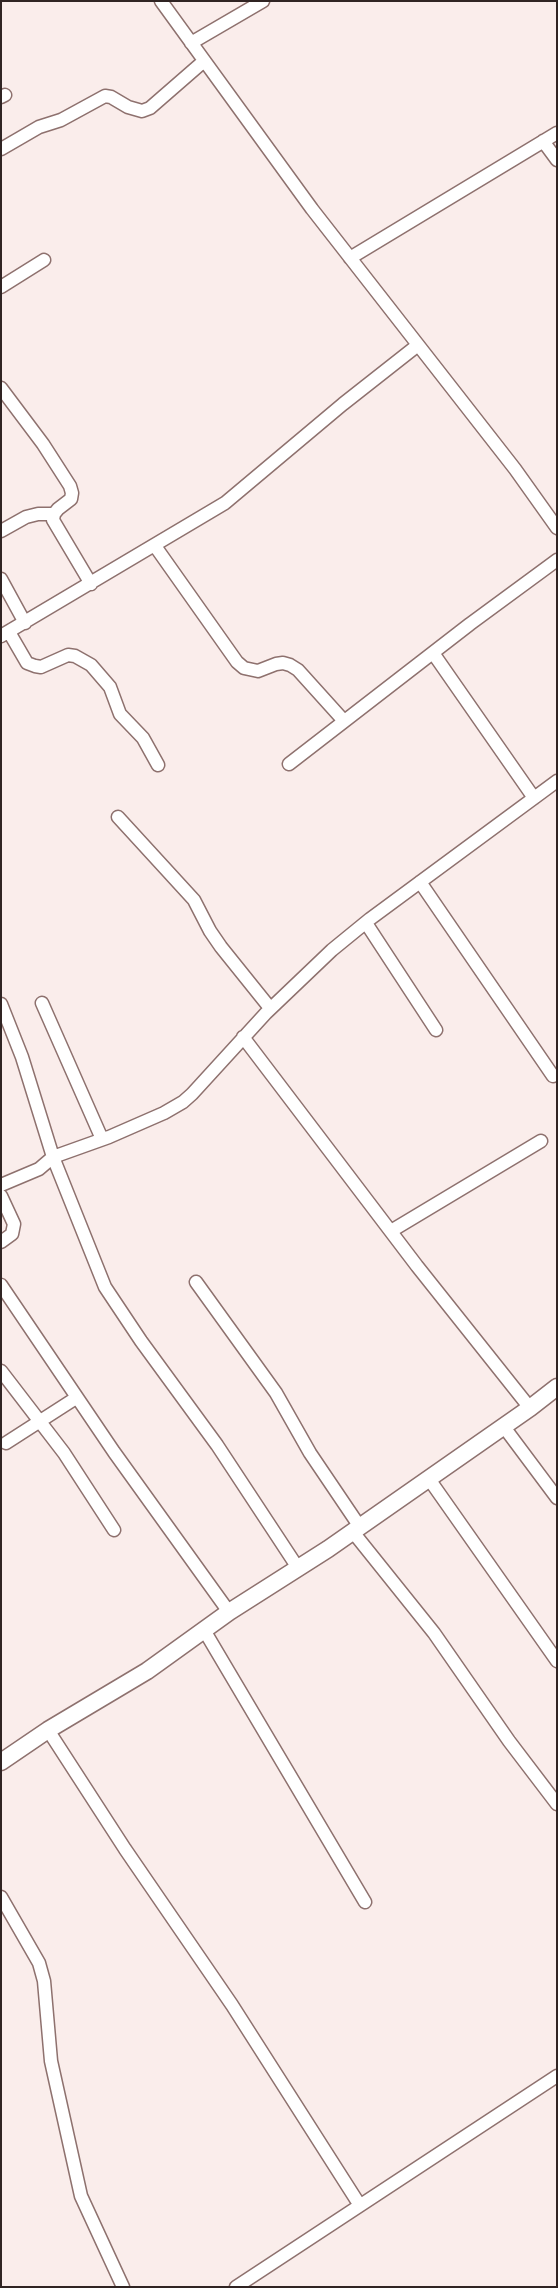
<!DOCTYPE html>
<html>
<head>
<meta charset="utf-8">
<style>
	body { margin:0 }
	#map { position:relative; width:558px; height:2288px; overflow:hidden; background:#faedeb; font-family:"Sofia Sans Condensed",sans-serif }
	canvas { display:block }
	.frame { position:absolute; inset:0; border:2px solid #302423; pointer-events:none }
</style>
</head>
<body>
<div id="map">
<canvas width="558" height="2288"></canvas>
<div class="frame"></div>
</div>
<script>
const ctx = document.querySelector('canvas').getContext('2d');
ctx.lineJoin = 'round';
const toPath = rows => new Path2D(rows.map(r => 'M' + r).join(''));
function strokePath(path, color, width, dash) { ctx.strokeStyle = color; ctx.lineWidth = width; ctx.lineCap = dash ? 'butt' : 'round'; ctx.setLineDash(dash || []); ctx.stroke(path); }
const minor = toPath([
	[161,1,312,209,515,469,557,528],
	[191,43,263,1],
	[1,97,5,95],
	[543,141,557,160],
	[1,149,39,127,61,120,105,96,111,97,128,107,142,111,150,108,204,61],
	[350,258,557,133],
	[1,287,44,260],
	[1,388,43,444,70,486,72,493,71,499,58,509,54,514,53,520,91,584],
	[1,531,26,517,38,514,54,514],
	[155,546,237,662,244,668,258,671,276,664,283,663,290,665,298,670,344,721],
	[1,579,25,623],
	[9,632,27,663,35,666,41,667,68,655,75,656,91,665,110,687,120,714,143,738,158,765],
	[1,636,225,503,343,404,418,345],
	[433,653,534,798],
	[289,764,470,624,557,560],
	[118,817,194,900,210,931,221,947,270,1008],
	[420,882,553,1076],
	[366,923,436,1030],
	[42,1003,102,1139],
	[1,1004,22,1057,53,1157,105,1287,141,1341,217,1445,298,1568],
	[243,1037,417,1266,530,1408],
	[1,1185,39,1169,53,1157,109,1137,164,1113,183,1102,192,1094,266,1013,332,950,370,919,557,781],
	[1,1196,14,1224,12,1234,1,1242],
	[391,1231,541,1141],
	[196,1282,276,1393,310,1453,360,1527],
	[1,1285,114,1452,229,1612],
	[1,1371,64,1453,114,1530],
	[504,1427,557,1498],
	[6,1443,76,1398],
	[429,1479,557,1661],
	[353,1532,434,1633,509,1741,557,1804],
	[204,1630,365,1902],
	[48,1730,125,1849,232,2005,359,2204],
	[1,1897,39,1963,44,1981,51,2061,81,2196,123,2287],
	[236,2287,557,2076]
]);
const tertiary = toPath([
	[1,1762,48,1730,147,1671,229,1612,328,1549,530,1408,557,1387]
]);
strokePath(minor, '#8e716e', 15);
strokePath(tertiary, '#8e716e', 19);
strokePath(minor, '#fff', 12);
strokePath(tertiary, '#fff', 16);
</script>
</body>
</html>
